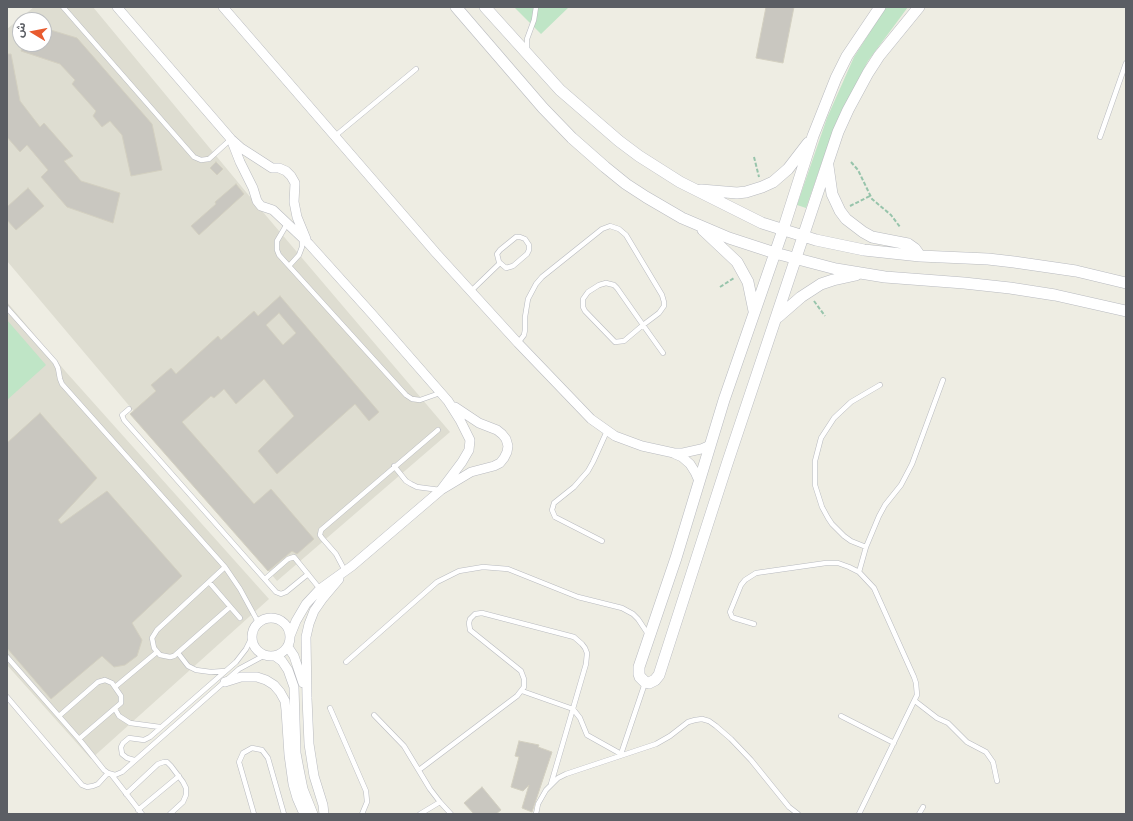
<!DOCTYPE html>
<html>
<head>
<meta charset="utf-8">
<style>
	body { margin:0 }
	#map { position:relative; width:1133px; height:821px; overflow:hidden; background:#eeede3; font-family:"Source Sans 3","Noto Sans Arabic",sans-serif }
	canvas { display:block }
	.frame { position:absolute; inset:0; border:8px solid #5b5e64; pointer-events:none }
	.north { position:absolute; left:12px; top:12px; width:40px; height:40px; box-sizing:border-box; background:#fff; border:1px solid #bdbfc1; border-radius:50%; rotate:280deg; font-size:11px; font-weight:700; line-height:16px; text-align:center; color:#5b5e64 }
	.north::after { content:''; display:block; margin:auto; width:14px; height:18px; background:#e85b2f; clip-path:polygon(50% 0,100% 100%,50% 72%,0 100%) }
</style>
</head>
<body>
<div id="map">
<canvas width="1133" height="821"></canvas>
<div class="frame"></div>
<div class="north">ش</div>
</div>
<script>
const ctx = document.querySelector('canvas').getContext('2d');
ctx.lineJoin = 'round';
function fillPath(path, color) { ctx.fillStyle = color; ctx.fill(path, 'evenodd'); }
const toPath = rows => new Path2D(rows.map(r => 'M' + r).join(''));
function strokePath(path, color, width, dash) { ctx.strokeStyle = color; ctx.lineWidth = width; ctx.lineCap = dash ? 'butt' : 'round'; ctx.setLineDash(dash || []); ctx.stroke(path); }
const education = toPath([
	[34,7,93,7,251,198,450,432,277,581,7,261,7,29],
	[20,20,44,20,44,44,20,44],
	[7,302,66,372,269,599,91,759,7,665]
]);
const green = toPath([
	[514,7,569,7,541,34],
	[886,7,908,7,868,61,835,125,806,208,797,205,827,118,854,57],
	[7,320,46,365,7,400]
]);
const building = toPath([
	[766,7,794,7,783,63,756,58,766,7],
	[44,28,77,38,152,124,162,170,131,176,122,135,110,121,102,127,93,116,96,111,72,84,75,80,60,64,21,51,24,44,44,44,44,28],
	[7,54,11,54,20,101,40,127,44,123,73,156,64,161,81,181,120,193,113,223,67,207,41,177,48,170,27,145,20,152,7,137,7,54],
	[216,162,223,169,217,175,210,168,216,162],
	[236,184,244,194,199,235,191,226,216,204,215,202,236,184],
	[28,188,44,206,16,230,7,220,7,207,28,188],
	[280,296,379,412,369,421,355,404,277,474,258,451,294,416,264,379,236,404,224,389,214,398,211,396,182,422,254,504,271,489,314,539,297,554,292,551,268,571,130,414,156,391,151,385,171,368,176,374,218,336,221,340,254,311,258,316,280,296],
	[279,313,296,333,283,345,266,325,279,313],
	[40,413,97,478,58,520,61,524,107,491,182,576,132,623,142,640,137,656,125,665,114,667,102,656,51,699,7,648,7,443,40,413],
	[519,741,539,745,538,747,552,752,532,812,522,808,529,785,523,791,511,787,519,757,515,756,519,741],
	[482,787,501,810,496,814,474,814,464,803,482,787]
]);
const path = toPath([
	[754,157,759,177],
	[851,162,858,170,872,199,891,215,900,227],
	[850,206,870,196],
	[720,287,734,278],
	[814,301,825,316]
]);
const service = toPath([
	[63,7,194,157,201,160,209,159,231,139],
	[527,49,527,39,534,20,536,7],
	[335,136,416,69],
	[1100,137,1126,63],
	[287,224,277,241,277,250,279,255,406,395,412,399,420,400,440,393],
	[516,237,520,237,525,239,529,245,529,250,527,254,513,266,506,268,499,262,497,254,500,250,516,237],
	[289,266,299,255,302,247,302,239],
	[471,291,500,263],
	[7,308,55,362,58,368,60,379,62,384,225,567,240,589,258,622],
	[518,343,524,335,525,330,525,317,528,299,536,284,542,277,602,229,610,226,619,229,626,235,662,295,664,302,664,306,659,313,643,325,617,288,614,285,606,283,599,285,588,292,583,299,583,307,585,311,615,342,624,341,643,325,663,353],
	[129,409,122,415,124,420,276,592,281,594,286,592,308,574],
	[394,466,406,481,411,484,417,487,440,490],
	[602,541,555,517,552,510,554,503,574,487,588,471,593,462,607,431],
	[866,547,851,541,844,536,832,524,828,518,822,507,815,485,815,461,821,438,834,418,851,402,880,385],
	[225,567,157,630,152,638,154,648,160,655,170,657,174,656,230,607],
	[345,571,336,554,322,538,320,535,321,530,438,430],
	[859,572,866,547,879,516,885,505,901,485,912,464,943,380],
	[265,579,288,559,294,557,320,589],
	[209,582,240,618],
	[754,624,734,618,732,617,730,612,741,585,745,580,756,573,826,563,838,563,849,567,859,572,874,588,914,677,916,683,917,695,859,814],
	[178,653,188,666,196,670,211,672,225,671],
	[7,657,79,739,104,770,108,773,115,775,122,772,239,669,265,655],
	[346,662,437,582,459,571,483,567,508,569,578,597,622,608,633,614,638,619,648,634],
	[115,687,157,652],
	[522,691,573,709,580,718,587,735,621,754,645,683],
	[7,697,82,785,87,787,93,786,98,784,108,773],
	[915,701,937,718,948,723,967,742,986,752,993,762,997,781],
	[330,708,366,791,367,802,362,814],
	[115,709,119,716,130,723,160,727],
	[374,715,404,746,430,789,440,802,451,814],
	[59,716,98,682,105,680,112,683,121,696,121,703,79,739],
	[841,716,894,743],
	[134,760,127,758,122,754,121,747,123,743,129,738,144,740,150,737,236,662,246,649,252,637],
	[419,770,517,696,524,687,524,679,521,671,470,630,469,623,470,619,475,614,482,613,574,637,582,644,585,648,587,653,586,664,551,784],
	[111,774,142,814],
	[126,794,158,764,164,762,167,762,171,766,183,782,186,788,186,795,183,802,170,814],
	[138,810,179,776],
	[254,814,239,762,243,753,252,748,262,750,268,758,284,814],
	[420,814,440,802],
	[536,814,538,804,546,790,558,778,566,774,656,744,670,736,688,722,695,720,702,719,709,721,716,726,731,739,751,760,789,807,798,814],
	[919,814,923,807]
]);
const minor = toPath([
	[117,7,231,139,241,148,255,157,272,168,279,168,286,171,291,176,295,183,294,202,297,217,306,239],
	[223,7,436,253,518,343,591,419,615,436,642,446,674,453,683,453,701,449,710,445],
	[231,139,240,162,253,188,257,201,261,206,273,210,309,244,372,314,448,401,460,420,470,440,469,450,462,462,441,490],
	[675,454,682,457,690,464,695,472,699,481],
	'252 637a19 19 0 1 1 38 0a19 19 0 1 1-38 0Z',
	[290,636,296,621,306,604,320,589,352,566,441,490,471,472,494,466,500,463,504,458,507,452,508,446,506,439,502,434,497,430,479,423,455,407],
	[288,647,294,656,303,683],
	[275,656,282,661,288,670,294,687,296,753,299,769,303,789,313,814],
	[225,682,241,677,257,677,266,680,274,685,280,692,285,701,286,710,289,755,293,784,297,798,304,814],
	[324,814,323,805,314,776,309,744,307,698,306,637,309,624,314,611,323,598,339,579]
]);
const tertiary = toPath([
	[456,7,543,108,572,138,605,167,626,184,646,197,682,218,729,238,775,253,836,269,885,277,964,283,1010,288,1055,295,1126,311],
	[485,7,560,90,619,141,639,156,680,182,762,223,816,240,864,250,920,256,988,259,1014,262,1076,271,1126,283],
	[880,7,847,56,836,78,813,136,783,230,724,400,676,558,639,667,639,674,640,677,645,682,649,683,655,680,659,675,727,464,838,132,848,110,868,73,879,56,919,7],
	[828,166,832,194,840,211,846,219,863,232,872,237,908,244,915,249,920,256],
	[701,190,737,193,746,192,762,187,773,182,788,169,808,143],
	[703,230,737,262,748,282,754,311],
	[778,317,801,297,821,284,833,280,856,275]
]);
fillPath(education, '#deddd1');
fillPath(green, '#bfe5c6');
fillPath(building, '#c9c7c0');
strokePath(building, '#d3d0c1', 1);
strokePath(service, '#b8babf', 5.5);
strokePath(minor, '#b8babf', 10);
strokePath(tertiary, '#b8babf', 12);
strokePath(path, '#97c4ab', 2, [4, 2]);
strokePath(service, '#fff', 4.5);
strokePath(minor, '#fff', 9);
strokePath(tertiary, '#fff', 11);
</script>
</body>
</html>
